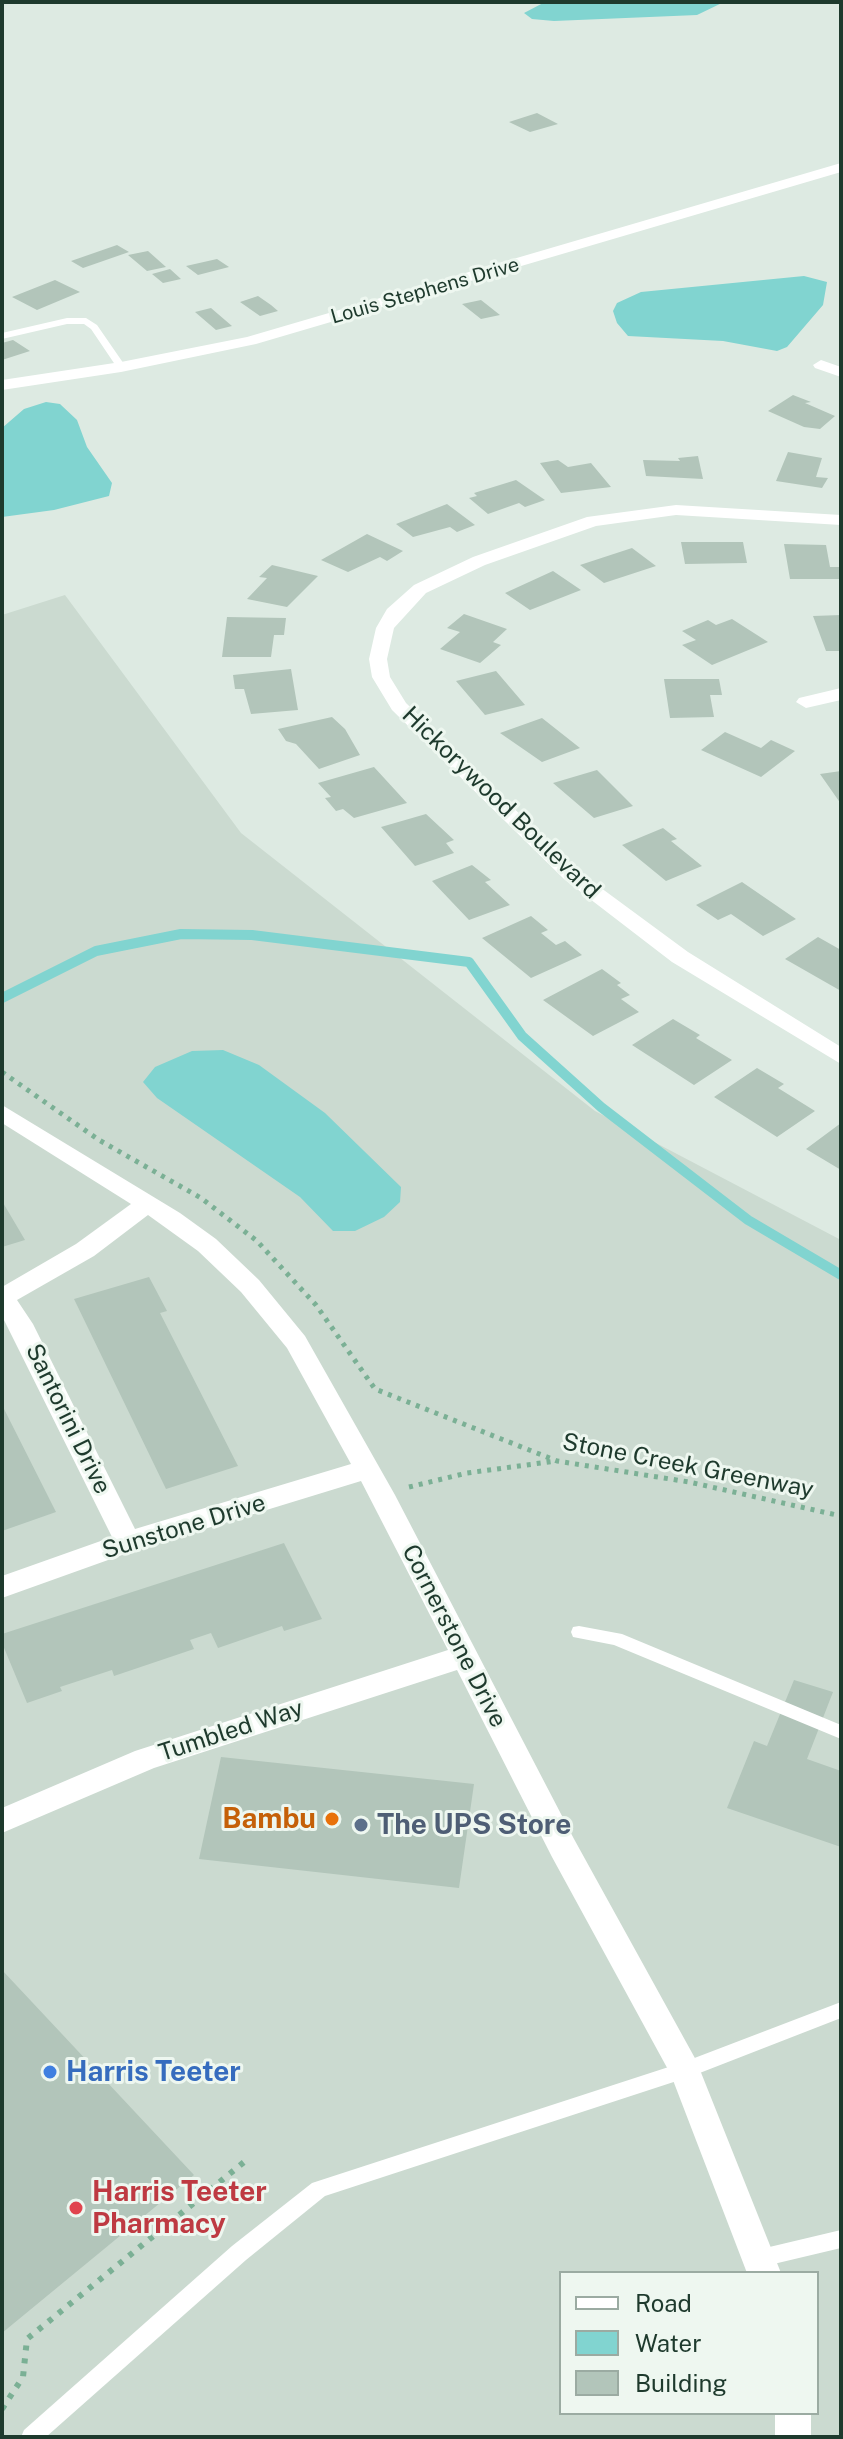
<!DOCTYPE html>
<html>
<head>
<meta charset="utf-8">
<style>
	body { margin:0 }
	#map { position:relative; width:843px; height:2439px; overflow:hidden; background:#ddeae2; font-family:"Public Sans",sans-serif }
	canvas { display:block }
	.frame { position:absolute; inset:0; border:4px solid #1e3a2d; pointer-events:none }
	.legend { position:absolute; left:559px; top:2271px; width:260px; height:144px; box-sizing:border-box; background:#eef7f0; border:2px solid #9baba2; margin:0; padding:10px 14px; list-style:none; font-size:24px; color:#1e3a2d }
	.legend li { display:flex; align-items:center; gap:16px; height:40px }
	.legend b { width:40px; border:2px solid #9baba2 }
</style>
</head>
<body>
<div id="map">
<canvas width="843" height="2439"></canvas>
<div class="frame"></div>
<ul class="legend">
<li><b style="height:10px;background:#fff"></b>Road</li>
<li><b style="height:22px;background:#81d4d0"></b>Water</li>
<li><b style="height:22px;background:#b2c5ba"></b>Building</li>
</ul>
</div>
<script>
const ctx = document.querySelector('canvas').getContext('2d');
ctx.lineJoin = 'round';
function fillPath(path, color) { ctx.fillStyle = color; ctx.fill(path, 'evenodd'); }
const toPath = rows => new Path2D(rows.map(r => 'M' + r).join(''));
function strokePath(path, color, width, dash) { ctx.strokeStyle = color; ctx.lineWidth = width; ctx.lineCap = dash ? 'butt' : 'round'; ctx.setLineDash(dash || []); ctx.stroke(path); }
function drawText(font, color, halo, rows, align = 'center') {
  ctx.font = font + ' "Public Sans",sans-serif'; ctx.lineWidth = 6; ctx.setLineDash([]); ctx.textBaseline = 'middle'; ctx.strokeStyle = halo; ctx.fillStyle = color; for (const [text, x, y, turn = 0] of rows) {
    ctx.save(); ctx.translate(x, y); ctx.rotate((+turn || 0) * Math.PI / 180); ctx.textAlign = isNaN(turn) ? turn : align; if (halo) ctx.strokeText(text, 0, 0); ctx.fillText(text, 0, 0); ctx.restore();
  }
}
const built = toPath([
	[65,595,241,833,595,1111,841,1240,841,2437,2,2437,2,615],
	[561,2273,817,2273,817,2413,561,2413]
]);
const water = toPath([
	[545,2,724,2,697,15,554,21,532,19,524,13],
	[804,276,827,282,823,305,787,347,777,351,723,341,628,336,617,323,613,311,617,303,641,292],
	[46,402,60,404,77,420,87,447,112,483,109,496,54,510,2,517,2,428,24,409],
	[223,1050,259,1065,325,1113,401,1187,400,1202,384,1217,355,1231,333,1231,300,1197,157,1098,143,1082,155,1067,192,1051]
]);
const stream = toPath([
	[2,998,96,951,181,934,252,935,469,962,522,1036,601,1107,748,1220,841,1275]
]);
const building = toPath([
	[537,113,558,124,530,132,509,122],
	[117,245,129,252,83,268,71,261],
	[148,251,166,267,147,271,128,255],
	[217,259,229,267,198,275,186,266],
	[170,269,181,279,163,283,152,274],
	[55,280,80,292,37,310,12,297],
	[258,296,271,305,278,311,260,316,240,302],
	[481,300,500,315,481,319,462,304],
	[211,308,232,326,216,330,195,312],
	[13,340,30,351,2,360,2,343],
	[793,395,811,402,805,403,835,416,820,429,804,427,768,411],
	[788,452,822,458,816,477,828,478,822,488,776,481],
	[698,456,703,479,646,476,643,460,680,461,678,458],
	[558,460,568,467,591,463,611,487,561,493,540,463],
	[516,480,545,500,525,507,519,503,488,514,469,498,477,496,474,493],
	[447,504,475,525,457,532,450,527,413,537,396,524],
	[367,534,403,551,387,561,380,557,348,572,321,560],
	[681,542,743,542,747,563,685,564],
	[784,544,826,545,830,567,841,567,841,579,790,579],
	[632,548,656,566,604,583,580,565],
	[272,565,318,576,287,607,247,599,267,578,259,577],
	[553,571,581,590,530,610,505,593],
	[464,614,507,629,493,642,501,645,480,663,440,649,460,632,447,628],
	[841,615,841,651,826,651,813,616],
	[227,617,286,618,284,635,274,635,271,657,222,657],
	[732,619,768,642,712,665,682,645,696,640,682,631,708,620,716,625],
	[291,669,298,710,251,714,244,689,235,689,233,675],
	[496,671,525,705,485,715,456,681],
	[664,679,719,679,722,695,710,695,714,717,670,718],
	[332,717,345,729,360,755,319,769,296,744,286,741,278,729],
	[542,718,580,748,542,762,500,733],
	[725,732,761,748,771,740,795,751,761,777,701,750],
	[374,767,407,803,354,818,343,809,336,811,325,798,331,797,318,783],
	[597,770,633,806,594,818,553,783],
	[841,771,841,804,820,774],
	[426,814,454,840,446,843,454,853,415,866,381,827],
	[663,828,677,839,671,841,702,866,666,881,622,845],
	[472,865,491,880,485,882,510,905,469,920,432,881],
	[742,882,796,919,763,936,731,914,718,920,696,905],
	[531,916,548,930,541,933,556,945,565,941,582,955,531,978,482,938],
	[818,937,841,950,841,991,785,959],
	[602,969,621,983,617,985,630,995,621,999,639,1012,593,1036,543,1000],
	[673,1019,700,1035,696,1038,732,1060,694,1085,632,1045],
	[757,1068,784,1084,778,1088,815,1111,777,1137,714,1097],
	[841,1123,841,1170,806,1149],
	[2,1201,25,1240,2,1247],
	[149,1277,167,1311,160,1313,238,1466,166,1489,74,1299],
	[2,1405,56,1512,2,1531],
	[284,1543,322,1619,284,1631,282,1626,218,1648,211,1633,190,1640,194,1649,114,1676,112,1670,60,1687,62,1691,27,1703,2,1643,2,1634],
	[794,1680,833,1692,807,1759,841,1771,841,1847,727,1808,754,1741,767,1746],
	[221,1757,474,1784,459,1888,199,1859],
	[2,1970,194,2175,2,2333]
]);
const pathFar1 = toPath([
	[2,1072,99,1140,201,1198,257,1241,316,1305,375,1389,557,1461,689,1482,841,1516],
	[409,1487,467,1473,556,1461]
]);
const path = toPath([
	[2,2409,23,2377,27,2339,249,2158]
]);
const service = toPath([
	[67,318,86,318,97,325,126,367,124,369,118,369,91,329,84,324,67,324,2,339,2,333,67,318],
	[579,1626,622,1634,841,1725,841,1739,614,1645,573,1637,571,1632,573,1627,579,1626],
	[841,2002,841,2018,692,2076,325,2196,246,2260,46,2437,21,2437,24,2430,232,2246,312,2183,684,2062,841,2002],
	[841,2230,841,2248,761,2267,754,2265,751,2258,754,2251,761,2249,841,2230]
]);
const minor = toPath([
	[821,360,841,367,841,377,815,368,813,365,821,360],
	[676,505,841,515,841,525,676,515,596,526,485,565,426,593,394,628,387,659,390,677,406,703,578,871,688,952,841,1047,841,1064,672,962,564,879,392,710,372,677,369,659,376,628,387,609,414,585,473,557,587,517,676,505],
	[841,688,841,700,806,708,796,702,799,698,841,688],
	[2,1105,180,1213,216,1239,259,1280,305,1336,395,1495,574,1839,696,2060,781,2273,747,2273,671,2075,552,1857,457,1670,154,1768,2,1833,2,1808,135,1751,448,1650,361,1481,136,1550,2,1598,2,1576,112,1537,2,1316,2,1287,76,1244,131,1204,2,1123,2,1105],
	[148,1215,198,1251,241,1292,287,1348,351,1464,135,1529,33,1324,17,1300,94,1256,148,1215],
	[775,2413,811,2413,811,2437,775,2437,775,2413]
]);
const tertiary = toPath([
	[841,163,841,172,256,344,121,372,2,390,2,380,121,362,247,337,841,163]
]);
const markers = [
	[332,1819,8,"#e8710a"],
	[361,1825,8,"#5c6f8a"],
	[50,2072,8,"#3f7fe0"],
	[76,2208,8,"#e0444e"]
];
const farStreetnames = [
	["Louis Stephens Drive",425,291,-16]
];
const streetNames = [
	["Hickorywood Boulevard",501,803,44],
	["Santorini Drive",68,1419,64],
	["Stone Creek Greenway",688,1466,11],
	["Sunstone Drive",184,1527,-17],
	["Cornerstone Drive",454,1636,63],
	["Tumbled Way",231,1731,-18]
];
const nearFoodnames = [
	["Bambu",316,1819]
];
const nearServicenames = [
	["The UPS Store",377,1825]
];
const nearShopnames = [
	["Harris Teeter",66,2072]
];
const nearHealthnames = [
	["Harris Teeter",92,2192],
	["Pharmacy",92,2224]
];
fillPath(built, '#cbdad0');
fillPath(water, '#81d4d0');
strokePath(stream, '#81d4d0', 10);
fillPath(building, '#b2c5ba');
strokePath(pathFar1, '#7bb095', 5, [4, 6]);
strokePath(path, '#7bb095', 6, [5, 8]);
fillPath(service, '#fff');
fillPath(minor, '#fff');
fillPath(tertiary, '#fff');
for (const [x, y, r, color] of markers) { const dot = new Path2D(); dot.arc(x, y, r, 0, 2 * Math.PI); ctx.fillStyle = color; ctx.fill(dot); strokePath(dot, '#eef7f0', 3); }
drawText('20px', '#1e3a2d', '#eef7f0', farStreetnames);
drawText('24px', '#1e3a2d', '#eef7f0', streetNames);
drawText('bold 28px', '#c56008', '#eef7f0', nearFoodnames, 'right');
drawText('bold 28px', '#4e5e75', '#eef7f0', nearServicenames, 'left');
drawText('bold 28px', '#366cbe', '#eef7f0', nearShopnames, 'left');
drawText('bold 28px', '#be3a42', '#eef7f0', nearHealthnames, 'left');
</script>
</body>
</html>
